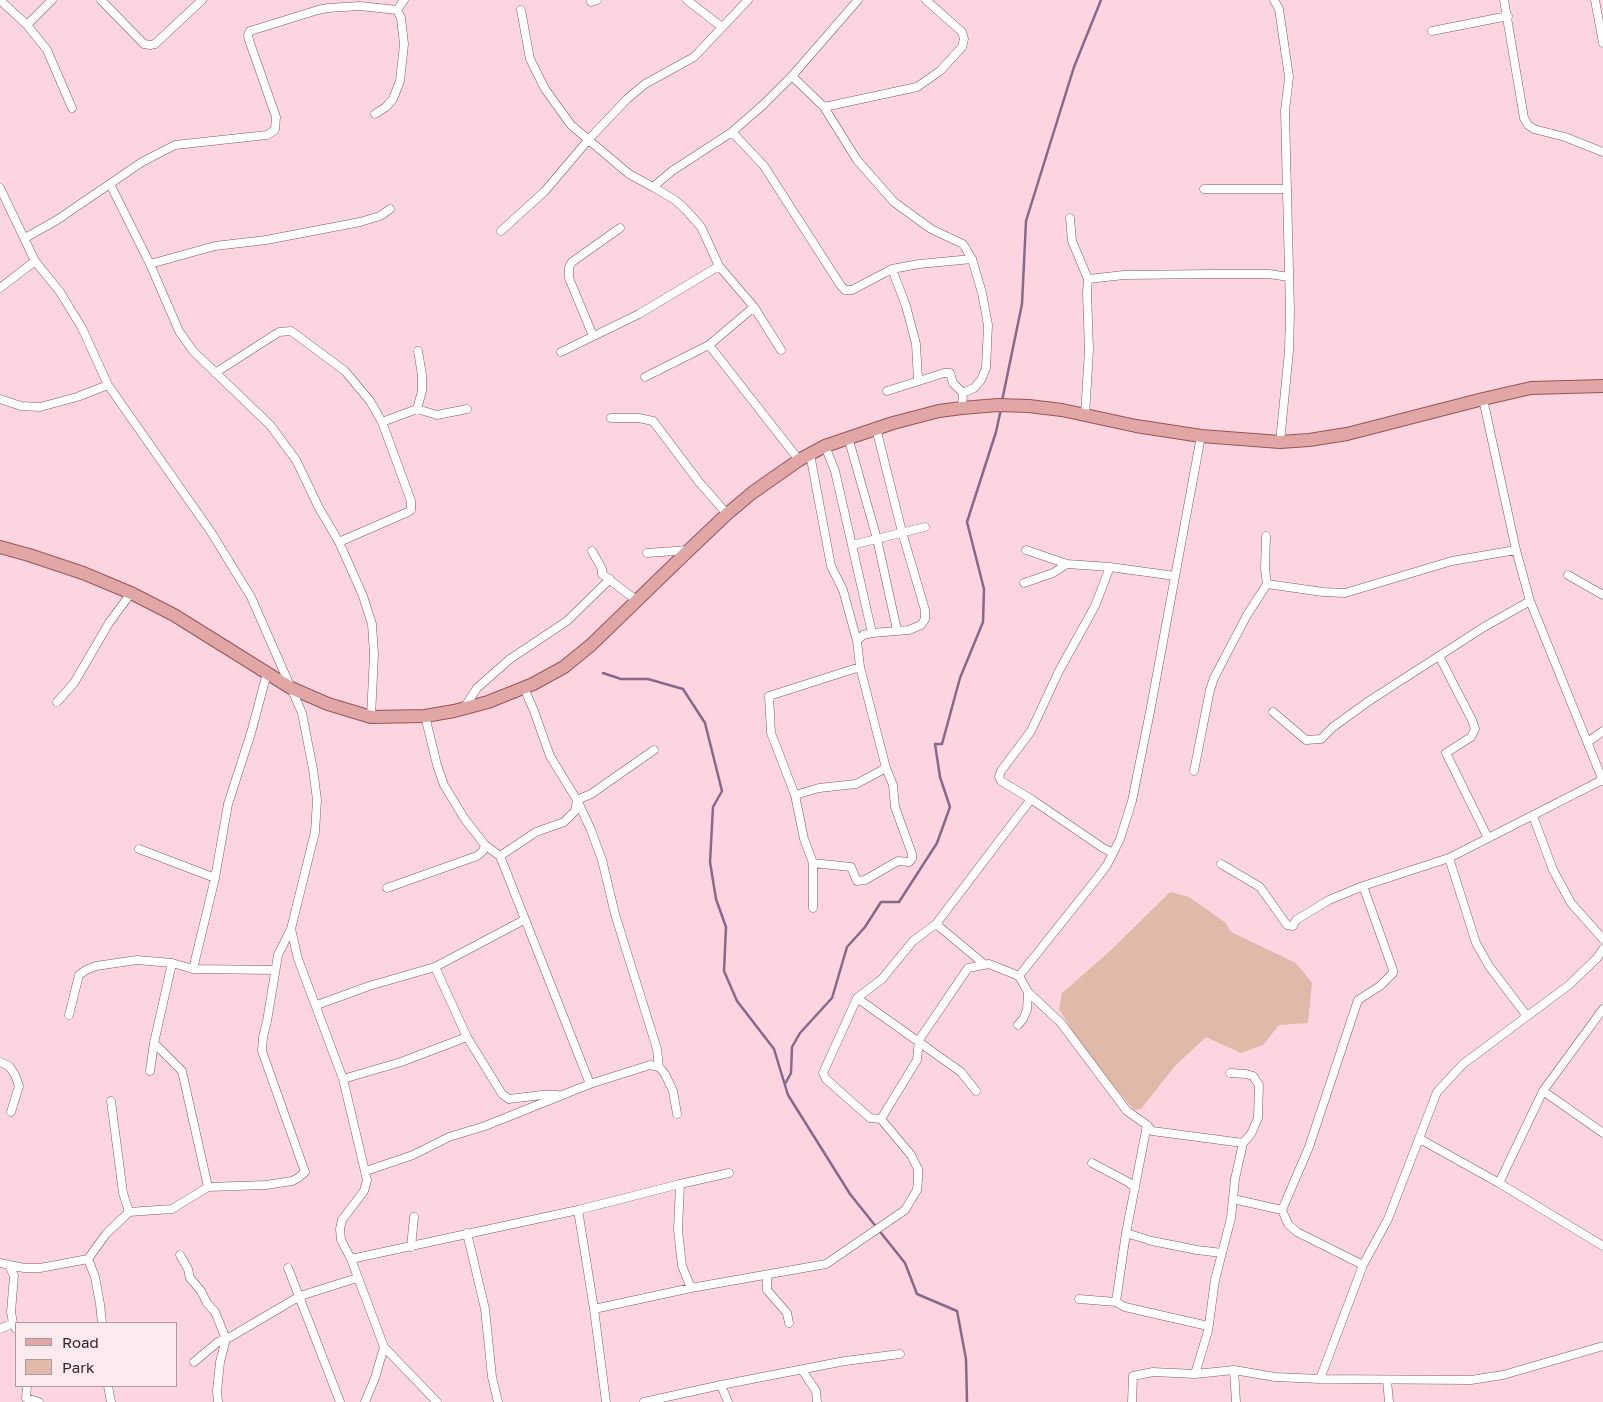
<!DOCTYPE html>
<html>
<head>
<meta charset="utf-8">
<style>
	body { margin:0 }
	#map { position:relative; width:1603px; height:1402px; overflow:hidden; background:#fdd5e0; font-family:"Golos Text",sans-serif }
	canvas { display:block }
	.legend { position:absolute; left:15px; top:1322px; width:162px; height:65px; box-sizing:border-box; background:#faeaee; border:1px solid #ab9b9f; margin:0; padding:6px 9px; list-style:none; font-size:15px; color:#342529 }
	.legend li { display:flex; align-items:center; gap:10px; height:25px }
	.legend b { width:25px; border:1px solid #ab9b9f }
</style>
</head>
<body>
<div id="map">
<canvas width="1603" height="1402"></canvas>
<ul class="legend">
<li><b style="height:6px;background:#e1a7a7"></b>Road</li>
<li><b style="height:14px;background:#e1b9a8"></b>Park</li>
</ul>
</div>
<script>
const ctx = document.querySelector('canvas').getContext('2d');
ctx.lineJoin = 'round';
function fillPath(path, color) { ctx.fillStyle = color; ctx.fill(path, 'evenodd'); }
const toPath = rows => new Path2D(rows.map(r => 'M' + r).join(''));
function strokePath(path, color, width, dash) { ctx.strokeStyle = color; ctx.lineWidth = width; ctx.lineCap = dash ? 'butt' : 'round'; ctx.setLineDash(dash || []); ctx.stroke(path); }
const green = toPath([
	[1170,892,1189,897,1226,923,1231,932,1296,963,1312,983,1308,1023,1279,1025,1263,1045,1241,1053,1206,1037,1175,1066,1141,1109,1134,1110,1087,1054,1059,1009,1062,993,1110,951]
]);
const stream = toPath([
	[1002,401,1022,304,1026,221,1074,67,1101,0],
	[603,673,621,679,648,679,683,689,705,723,722,791,713,807,710,862,716,899,726,927,724,971,737,1001,774,1049,788,1095,850,1194,905,1263,917,1294,957,1311,966,1359,967,1402],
	[785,1084,791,1073,792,1047,800,1033,832,998,847,947,865,927,881,902,899,902,937,843,950,807,940,777,935,744,942,744,960,678,983,622,984,589,967,522,996,432,1001,409]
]);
const minor = toPath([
	[0,0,27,25,47,50,72,108],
	[101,0,144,44,150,45,155,44,202,0],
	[687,0,722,27],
	[1274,0,1279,9,1289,77,1285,111,1290,311,1289,351,1280,442],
	[1504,0,1524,118,1528,125,1534,129,1565,137,1603,152],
	[1595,0,1603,43],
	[591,2,597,0],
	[397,10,404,0],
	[521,10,530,59,545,89,571,125,629,174,653,187,675,200,686,210,701,227,719,266,754,307,781,350],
	[27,25,52,0],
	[1432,31,1508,16],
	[792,76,824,107,857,160,894,202,931,229,963,244,972,259,982,293,988,325,986,368,981,380,974,388,963,393,962,408],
	[824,107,917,87,940,71,962,47,964,39,962,32,926,0],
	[375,114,386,107,393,99,400,81,404,44,401,18,397,10],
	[732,132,764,166,841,286,845,290,852,290,892,269,919,264,972,259],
	[110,184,150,264,179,331,193,351,270,425,296,460,319,508,339,542,363,596,372,624,374,654,371,717],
	[653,187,672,171,732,132,764,104,792,76,858,0],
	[0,188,35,261,60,292,82,328,108,385,211,532,251,597,302,713,313,769,317,800,315,832,291,929,298,959,343,1079,367,1180,364,1191,342,1220,340,1229,341,1240,351,1259,384,1347,437,1402],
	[1204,189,1286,189],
	[1070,218,1072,241,1088,279,1087,293,1089,350,1085,415],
	[501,231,545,191,589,139,627,99,645,84,694,57,748,0],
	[25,238,57,220,142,162,175,145,267,135,275,130,276,117,249,40,248,35,250,31,318,10,328,8,360,6,397,10],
	[150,264,215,246,266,240,360,222,380,216,390,209],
	[892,269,906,306,916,344,918,380],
	[1088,279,1124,275,1214,274,1269,274,1289,277],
	[0,288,35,261],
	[593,336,569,278,569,267,572,262,620,228],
	[709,345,754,307],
	[561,352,639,314,719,266],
	[215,373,279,332,291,331,345,371,370,401,382,422,411,501,411,510,408,512,339,542],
	[645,377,709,345,799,460],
	[887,391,944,373,950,373,953,383,963,393],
	[0,399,21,406,40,407,77,397,108,385],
	[1483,399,1516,550,1530,601,1603,781],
	[417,409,422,391,422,375,418,351],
	[611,418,639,418,653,421,699,482,727,514],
	[382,422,417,409,437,415,467,409],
	[848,437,877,539,897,630],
	[825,446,835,471,872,633],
	[810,454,831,566,843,590,857,641,860,667,886,768,893,785,895,807,912,854,912,859,909,862,898,861,865,880,857,881,851,867,813,863,804,839,795,795,771,733,769,696,860,667],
	[852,545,925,527],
	[1026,550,1067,564,1110,567,1175,576],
	[592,551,602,569,602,574,636,600],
	[647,553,689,550],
	[1110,567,1095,606,1059,671,1031,731,1001,771,999,777,1001,781,1031,799,1103,848,1113,853],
	[1568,575,1603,595],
	[1024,583,1053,573,1067,564],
	[1267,584,1323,592,1345,593,1452,561,1516,550],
	[857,641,863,635,872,633,909,630,921,625,925,619,925,610,902,532,876,428],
	[1439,656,1472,720,1475,729,1471,737,1446,753,1488,838],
	[524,688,534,711,550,756,577,800,591,830,602,860,615,914,657,1049,659,1067],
	[57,702,74,683,109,623,131,593],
	[464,708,477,688,510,659,567,621,610,579],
	[1273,712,1306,740,1321,739,1333,727,1369,701,1484,627,1530,601],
	[425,716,437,765,444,785,464,818,485,845,500,856,590,1084],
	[1588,742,1603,731],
	[1194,771,1210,690,1214,678,1247,615,1267,584,1265,569,1266,536],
	[795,795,819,788,856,784,886,768],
	[1533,816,1553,870,1571,903,1603,939],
	[139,849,215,878],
	[500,856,536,832,564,822,575,811,577,800,591,794,654,750],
	[1449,858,1476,943,1489,966,1527,1016],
	[813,863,813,908],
	[1221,864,1260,887,1287,925,1293,926,1296,920,1329,900,1363,886,1449,858,1602,780],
	[1363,886,1393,970,1393,973,1380,986,1358,1000,1309,1147,1282,1210,1288,1224,1297,1232,1363,1265],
	[387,888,477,856,483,851,485,845],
	[936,924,984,964],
	[435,967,467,1037,502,1094,509,1099,542,1095,557,1095],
	[193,969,215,878,228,804,251,733,267,673],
	[1019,976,1098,877,1107,865,1120,839,1132,801,1150,712,1201,436],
	[1028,992,1061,1023,1127,1111,1147,1125,1152,1131,1243,1143],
	[857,998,961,1072,976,1091],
	[317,1005,369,986,435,967,524,920],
	[69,1015,79,975,86,970,96,966,137,960,172,963,193,969,275,970],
	[154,1043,182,1071,208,1187],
	[0,1062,9,1066,15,1075,19,1086,11,1112],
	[150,1071,154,1043,172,963],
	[343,1079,401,1062,467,1037],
	[1543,1091,1603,1133],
	[111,1101,123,1193,129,1212,172,1209,208,1187,266,1185,292,1181,298,1178,305,1172,262,1051,263,1037,267,1021,278,955,291,929],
	[881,1119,917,1060,919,1040,968,968,989,964,1019,976,1028,992,1027,1010,1023,1019,1018,1025],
	[1420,1139,1499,1183,1603,1246],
	[1092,1163,1128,1182,1135,1188],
	[366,1171,413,1155,449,1137,485,1126,590,1084,650,1065,659,1067,665,1074,673,1091,677,1114],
	[1499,1183,1543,1091,1603,1009],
	[680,1184,678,1230,682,1266,691,1288],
	[1233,1199,1282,1210],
	[578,1210,594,1309,606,1402],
	[467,1233,485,1309,492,1377,498,1402],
	[1126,1233,1152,1241,1197,1250,1222,1253],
	[411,1247,414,1217],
	[180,1255,188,1269,190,1278,201,1291,207,1303,215,1312,226,1339,220,1362,217,1391,218,1402],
	[351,1259,578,1210,680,1184,729,1173],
	[0,1263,24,1268,40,1268,88,1259],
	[9,1265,14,1276,11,1312,13,1323,16,1329],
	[288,1268,340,1402],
	[767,1275,767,1290,787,1313,789,1323],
	[1079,1299,1116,1302,1125,1307,1208,1326],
	[1116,1302,1126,1233,1147,1125],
	[594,1309,691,1288,826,1264,905,1210,917,1190,918,1180,918,1169,911,1155,881,1119,870,1118,826,1079,823,1073,857,998,882,979,913,941,936,924,1031,799],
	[102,1323,100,1304,95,1277,88,1259,106,1234,129,1212],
	[0,1329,13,1323],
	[194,1362,218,1342,232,1336,300,1296,357,1278],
	[802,1370,816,1391,817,1402],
	[1234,1370,1236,1402],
	[1195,1374,1208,1331,1215,1280,1231,1218,1235,1179,1243,1143,1251,1134,1258,1118,1259,1085,1253,1076,1246,1074,1230,1073],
	[1320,1379,1363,1265,1388,1219,1437,1092,1463,1064,1569,985,1597,958,1603,949],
	[1387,1380,1389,1402],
	[721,1385,728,1402],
	[27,1386,26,1398,39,1402],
	[108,1386,111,1402],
	[365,1402,375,1378,384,1347],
	[644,1402,721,1385,845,1361,900,1354],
	[1132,1402,1133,1376,1153,1372,1195,1374,1234,1370,1275,1377,1320,1379,1471,1380,1503,1375,1603,1346]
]);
const primary = toPath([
	[0,547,29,555,83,573,131,593,174,615,291,688,328,704,371,717,425,716,454,711,488,702,533,684,564,667,591,645,689,550,727,514,752,493,799,460,825,446,893,423,939,411,962,408,998,405,1029,406,1062,410,1136,426,1201,436,1280,442,1309,440,1347,434,1483,399,1531,388,1603,386]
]);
fillPath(green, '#e1b9a8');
strokePath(stream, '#856a8c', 2.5);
strokePath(minor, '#7d5b65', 9);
strokePath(primary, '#975455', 14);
strokePath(minor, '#fff', 8);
strokePath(primary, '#e1a7a7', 12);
</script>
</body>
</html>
